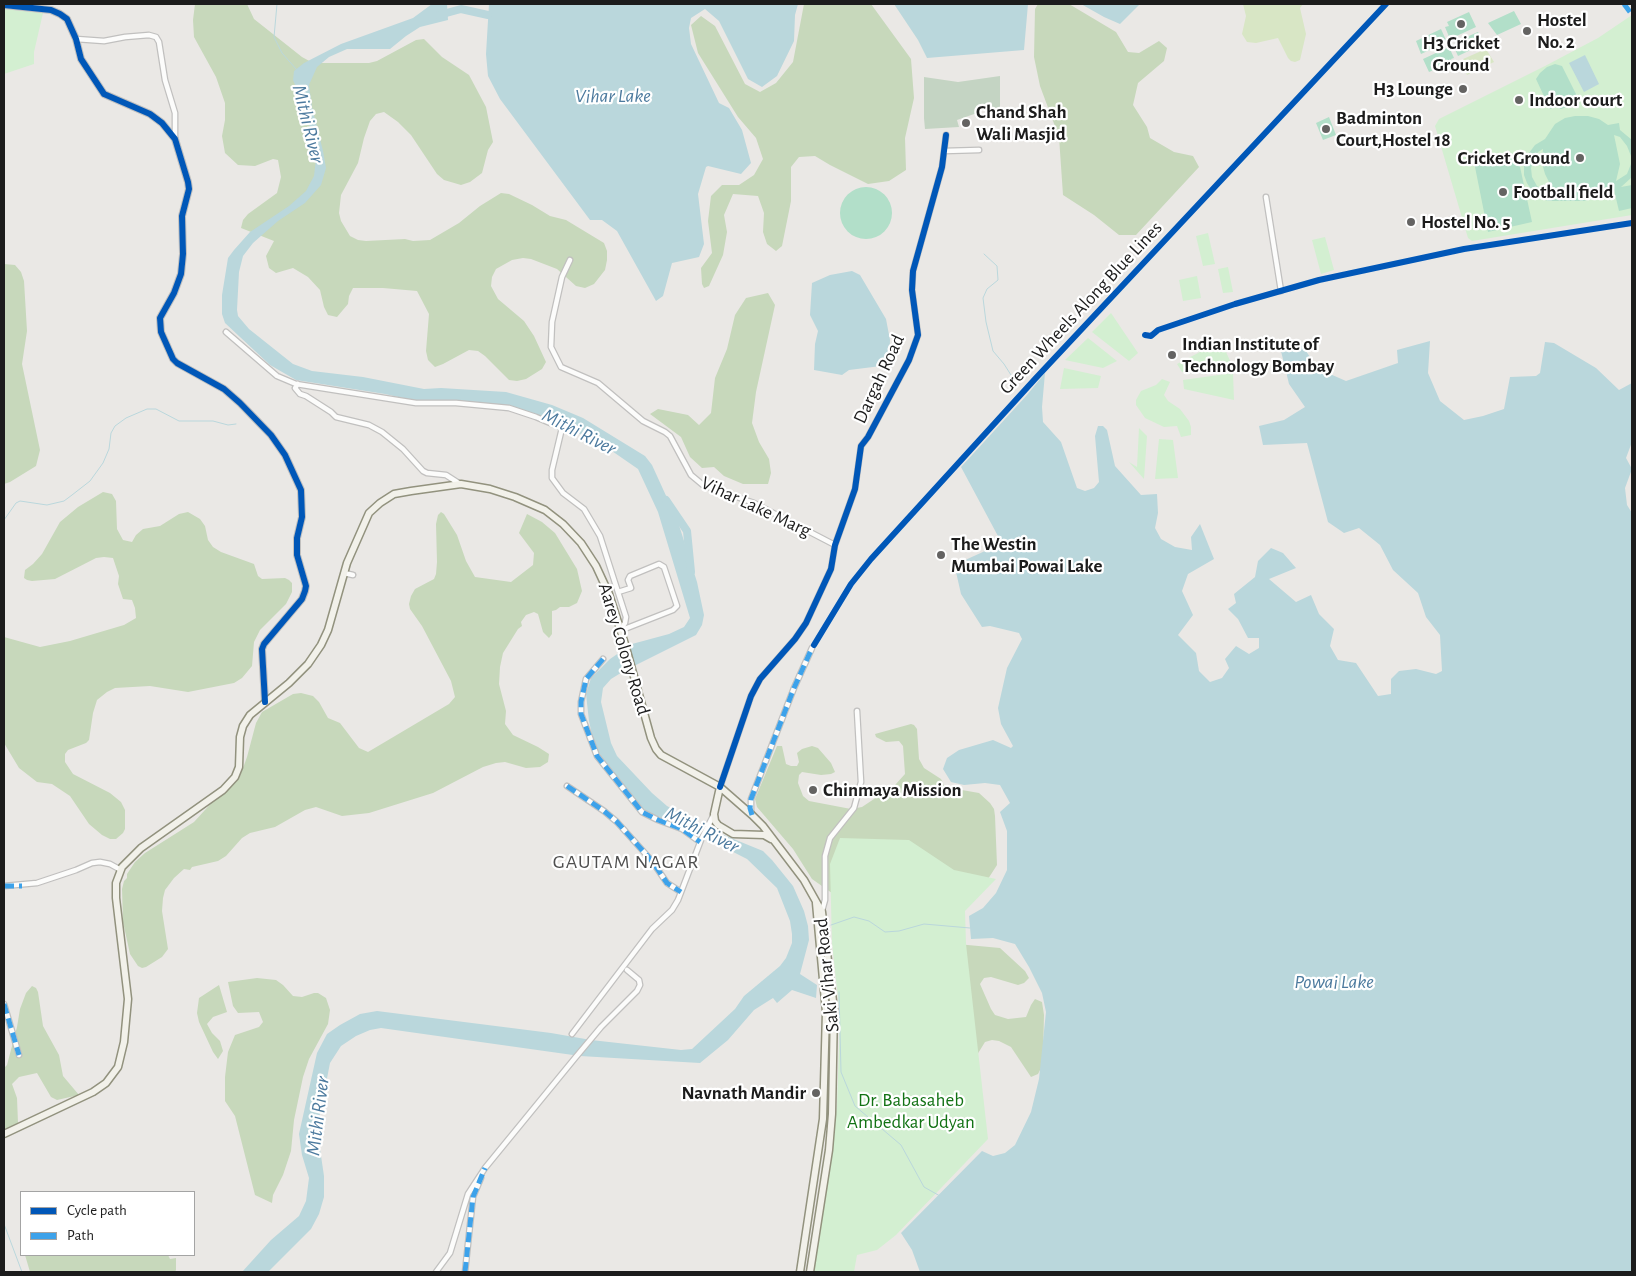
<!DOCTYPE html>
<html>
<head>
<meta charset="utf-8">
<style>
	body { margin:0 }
	#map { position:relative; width:1636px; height:1276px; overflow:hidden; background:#eae8e5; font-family:"Alegreya Sans",sans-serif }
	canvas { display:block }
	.frame { position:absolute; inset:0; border:5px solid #1c1c1c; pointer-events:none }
	.legend { position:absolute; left:20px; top:1191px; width:175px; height:65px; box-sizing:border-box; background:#fff; border:1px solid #a4a4a4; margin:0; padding:6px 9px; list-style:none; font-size:15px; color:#1c1c1c }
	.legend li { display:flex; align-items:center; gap:10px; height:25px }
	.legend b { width:25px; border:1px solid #a4a4a4 }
</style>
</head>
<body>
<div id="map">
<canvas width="1636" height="1276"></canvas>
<div class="frame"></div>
<ul class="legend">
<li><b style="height:6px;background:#0057b8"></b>Cycle path</li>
<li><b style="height:6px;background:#3da2ea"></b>Path</li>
</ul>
</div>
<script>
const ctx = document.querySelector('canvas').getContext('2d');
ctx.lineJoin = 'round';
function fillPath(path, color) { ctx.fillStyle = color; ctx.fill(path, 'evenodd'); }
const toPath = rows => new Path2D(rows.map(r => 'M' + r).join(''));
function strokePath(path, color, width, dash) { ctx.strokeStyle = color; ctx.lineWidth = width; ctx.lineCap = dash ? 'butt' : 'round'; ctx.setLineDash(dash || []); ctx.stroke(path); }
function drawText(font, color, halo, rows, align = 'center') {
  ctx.font = font + ' "Alegreya Sans",sans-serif'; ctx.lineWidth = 4.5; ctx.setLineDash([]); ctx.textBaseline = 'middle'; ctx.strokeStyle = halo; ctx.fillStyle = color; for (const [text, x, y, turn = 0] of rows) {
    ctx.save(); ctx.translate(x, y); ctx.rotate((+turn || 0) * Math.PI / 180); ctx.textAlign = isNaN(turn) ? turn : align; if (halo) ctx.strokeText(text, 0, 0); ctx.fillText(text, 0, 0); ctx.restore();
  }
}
const grass = toPath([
	[1243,4,1303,4,1300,8,1306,34,1300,60,1295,62,1291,61,1288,58,1278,38,1256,43,1247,42,1242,34,1246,16],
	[1486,49,1494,62,1467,75,1461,63,1464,62,1463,59]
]);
const forest = toPath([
	[195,4,247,4,254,19,302,57,313,63,369,63,377,61,416,40,424,39,442,57,469,75,486,107,493,142,488,150,482,173,470,182,461,185,444,180,437,174,411,135,398,122,384,112,376,114,370,121,364,138,358,163,341,195,339,213,341,221,350,236,358,240,366,241,405,239,413,241,430,240,459,223,480,206,501,193,509,194,532,205,550,216,566,220,604,243,607,251,607,260,605,270,594,284,585,288,576,286,557,269,531,259,523,258,512,260,496,269,492,277,491,286,498,299,524,321,534,336,546,362,542,369,526,379,517,381,509,380,485,356,478,351,469,350,443,364,435,367,428,360,426,351,429,314,417,291,383,288,353,288,349,296,348,304,337,317,328,315,324,307,320,290,308,277,293,268,276,273,269,268,266,256,274,241,241,228,243,220,248,214,277,193,281,177,278,160,273,159,255,166,238,165,225,153,222,136,225,120,225,103,216,77,194,37,193,20],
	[804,4,871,4,911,59,914,98,905,138,906,170,889,181,868,184,830,165,815,156,799,157,791,167,791,201,782,246,776,251,767,244,763,232,764,213,758,196,733,194,724,215,727,232,723,255,709,286,704,288,702,284,701,268,712,253,708,221,711,196,722,185,739,185,754,175,763,159,756,138,738,117,698,53,691,25,701,16,715,26,745,84,760,92,776,83,793,62],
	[1038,4,1069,4,1116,32,1128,52,1139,53,1159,41,1167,48,1164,61,1138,83,1133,105,1147,127,1150,138,1174,152,1193,156,1199,167,1136,235,1119,235,1094,215,1063,195,1059,137,1040,86,1034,57,1035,9],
	[4,264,15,265,21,272,24,281,27,331,22,364,40,450,36,466,10,482,4,484],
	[768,293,775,305,756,392,752,423,759,442,769,459,771,473,768,484,743,484,724,476,714,467,702,468,690,457,681,437,650,414,658,409,688,415,699,425,711,413,715,378,727,349,735,315,746,298],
	[103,492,112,494,116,501,117,529,123,540,132,542,136,535,143,529,160,526,179,514,188,512,200,519,205,526,208,540,213,547,221,552,254,564,258,576,262,579,285,578,289,580,292,583,292,592,286,604,260,630,254,642,252,666,242,678,234,683,188,692,150,686,115,688,107,692,97,700,93,713,89,740,86,743,68,750,65,754,65,762,73,774,110,793,121,802,125,810,125,829,123,833,116,839,110,839,102,835,89,824,70,796,52,784,37,782,19,768,4,743,4,637,40,647,70,641,124,625,136,618,135,608,132,600,123,599,118,584,119,576,113,558,104,557,96,558,55,579,32,581,27,580,24,578,25,570,33,564,42,554,60,522,78,507],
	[441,512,444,514,457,535,466,561,475,577,511,582,533,565,534,553,519,533,527,514,542,522,555,533,577,569,582,591,577,603,569,607,560,607,556,610,552,611,552,634,549,638,543,632,538,614,534,612,526,615,521,622,522,626,518,629,503,653,500,667,499,684,506,711,505,724,513,735,538,747,549,754,548,762,540,767,526,768,505,762,496,763,483,767,433,793,369,813,342,816,316,807,305,810,275,827,250,833,242,838,226,856,218,861,192,867,190,870,184,869,174,878,165,890,163,898,162,911,168,949,162,957,146,967,142,968,138,966,130,954,123,922,122,889,124,881,127,878,127,874,135,862,145,853,194,822,215,799,239,779,247,757,256,723,262,712,293,694,301,693,313,696,319,702,328,718,340,723,359,748,368,752,449,704,455,697,451,681,422,626,410,609,409,604,411,596,415,589,434,579,436,574,437,562,436,524,438,515],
	[911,724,914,725,917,729,919,759,924,768,941,779,945,787,979,793,990,803,994,809,995,816,997,865,979,893,839,898,812,879,793,849,757,807,755,799,777,746,782,746,786,764,791,766,797,766,799,762,797,753,802,749,812,746,818,748,831,763,835,772,831,774,821,775,802,772,799,775,798,783,803,796,809,801,851,809,862,807,895,785,905,774,903,746,899,741,886,742,876,737,875,734],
	[957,944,1000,948,1025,971,1029,978,1024,983,1018,985,991,977,984,978,980,984,991,1009,995,1015,1008,1019,1026,1017,1031,1005,1035,999,1042,1002,1044,1015,1043,1055,1041,1068,1038,1074,1031,1077,1011,1047,999,1041,992,1040,985,1042,977,1055],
	[257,978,276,980,283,985,293,996,302,997,314,993,318,993,326,998,330,1010,328,1024,309,1059,303,1077,294,1120,291,1151,283,1175,273,1195,272,1203,255,1195,235,1116,225,1101,225,1077,228,1052,235,1035,259,1027,263,1022,259,1012,238,1013,233,1006,228,982],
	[219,985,227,1012,213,1017,207,1024,212,1033,220,1041,223,1051,218,1059,213,1052,199,1022,197,1013,199,998],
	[32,986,36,988,38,992,43,1026,59,1055,63,1076,79,1095,57,1100,51,1097,37,1073,19,1077,12,1084,17,1098,18,1123,4,1130,4,1068,7,1065,17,1027,20,1009,26,993],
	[25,1255,168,1255,170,1259,176,1258,176,1270,175,1272,30,1272]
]);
const cemetery = toPath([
	[1000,76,1000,108,976,110,977,113,957,120,959,127,925,129,924,118,924,77,958,82]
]);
const park = toPath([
	[4,9,43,13,34,52,34,64,4,74],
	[1632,15,1632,215,1472,241,1468,238,1435,126,1439,119,1545,66,1598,38],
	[1208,233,1215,264,1203,266,1196,236],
	[1325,237,1334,270,1321,274,1312,240],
	[1228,267,1233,292,1223,293,1218,269],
	[1197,276,1201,298,1183,301,1179,280],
	[1111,313,1138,353,1129,361,1092,332],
	[1088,338,1117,361,1103,368,1065,360],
	[1221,341,1232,365,1182,372,1177,364],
	[1064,368,1101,376,1098,388,1060,389],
	[1233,373,1234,400,1184,389,1183,380],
	[1162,379,1170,382,1164,395,1168,401,1180,409,1189,421,1191,427,1191,435,1181,437,1177,426,1164,427,1145,418,1136,405,1136,400,1141,391,1156,385],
	[1139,428,1147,436,1144,479,1129,462,1137,467],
	[1159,439,1173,440,1178,478,1155,479],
	[840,838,909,840,954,870,996,879,965,911,966,944,988,1139,896,1235,877,1250,857,1255,854,1272,808,1272,830,1162,837,1105,840,1016,832,943,830,864]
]);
const pitch = toPath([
	[1514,11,1521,24,1497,35,1488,23],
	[1469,12,1476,27,1450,39,1445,27,1449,26,1447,22],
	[1441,29,1446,40,1444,41,1445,43,1421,54,1416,41],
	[1478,32,1483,44,1458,56,1453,45,1456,44,1455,42],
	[1449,47,1454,58,1451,59,1452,62,1429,72,1423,59],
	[1555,64,1562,66,1577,96,1567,107,1561,109,1555,107,1550,109,1536,79,1540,73,1547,67],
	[1575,116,1588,116,1599,119,1608,125,1619,123,1620,130,1632,140,1632,177,1621,187,1632,185,1632,208,1619,211,1614,190,1605,195,1584,201,1548,201,1540,198,1532,191,1527,183,1524,175,1524,164,1529,153,1535,145,1545,139,1555,124,1565,118],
	[1614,135,1620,137,1627,146,1631,156,1631,164,1627,174,1616,181,1620,164],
	[1543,149,1542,163,1545,174,1555,194,1545,191,1537,186,1532,177,1531,168,1534,158,1538,152],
	[1329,117,1336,135,1323,140,1316,123],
	[1517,153,1532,222,1488,232,1474,162],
	'840 213a26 26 0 1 1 52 0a26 26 0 1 1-52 0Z'
]);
const water = toPath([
	[432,4,447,4,448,20,420,27,406,36,390,49,347,49,329,57,317,67,309,85,312,107,323,151,326,168,321,185,305,203,278,221,253,243,243,256,239,272,237,310,238,316,249,329,293,364,312,371,363,377,424,389,441,388,506,392,552,405,583,418,645,456,652,465,678,522,697,582,704,615,702,625,696,635,624,671,611,679,603,688,601,702,611,743,617,756,652,793,667,806,709,829,763,851,772,860,793,886,804,911,808,926,809,940,800,974,817,985,816,998,792,990,777,1003,773,998,754,1010,728,1040,700,1063,580,1056,381,1028,370,1030,356,1036,341,1046,330,1063,317,1129,324,1176,324,1197,319,1214,311,1229,268,1272,242,1272,271,1240,299,1216,306,1201,309,1178,302,1155,299,1134,317,1053,327,1034,340,1025,360,1014,377,1011,551,1033,591,1040,681,1050,692,1049,735,1009,744,996,780,966,786,958,792,943,792,934,790,921,777,888,747,859,676,823,652,814,642,808,629,794,604,761,594,744,589,721,586,694,591,678,610,659,632,644,669,634,684,627,690,618,658,512,638,469,609,449,578,433,508,406,416,401,385,394,296,380,270,365,225,323,222,314,222,295,228,258,234,250,250,232,289,206,306,191,314,176,316,159,311,131,303,103,293,80,294,71,304,63,341,44,413,18],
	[489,4,798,4,795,15,794,41,777,76,762,87,748,79,719,21,705,9,691,18,689,28,691,44,719,103,729,108,742,130,751,163,741,174,708,166,706,167,698,194,704,244,699,257,672,263,663,296,656,301,617,231,602,220,590,220,500,99,488,76,486,54],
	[894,4,1028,4,1024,50,927,58,918,40],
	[1081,4,1140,4,1120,24,1104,17],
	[1585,55,1599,84,1584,92,1569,63],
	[852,271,860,275,886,319,890,340,889,365,849,370,842,375,814,370,815,344,818,331,810,315,812,283,830,275],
	[1298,339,1312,360,1330,374,1346,381,1398,363,1397,350,1430,341,1428,373,1440,401,1464,420,1483,416,1504,409,1510,377,1536,376,1540,373,1545,342,1554,343,1596,368,1619,390,1632,383,1632,442,1626,458,1632,469,1625,488,1627,505,1632,513,1632,1272,920,1272,912,1250,901,1233,982,1151,993,1156,1005,1153,1015,1145,1031,1112,1039,1079,1046,1012,1042,993,1029,967,1015,944,993,938,971,939,969,916,983,908,996,893,1007,870,1007,831,1000,812,1010,803,1000,785,985,783,964,785,951,782,943,769,947,758,959,750,993,740,1011,748,1013,746,1001,724,998,708,1007,668,1022,639,1019,633,990,626,982,627,961,594,956,572,963,561,996,546,999,538,961,467,1027,395,1045,373,1042,407,1043,422,1061,442,1077,488,1085,491,1094,488,1099,482,1095,436,1098,426,1103,426,1107,430,1115,466,1141,495,1157,494,1158,513,1155,528,1161,539,1175,547,1192,550,1191,537,1200,524,1214,559,1188,574,1182,591,1193,615,1178,635,1196,653,1199,671,1210,682,1222,678,1229,668,1225,659,1236,646,1249,654,1259,648,1259,638,1248,638,1238,619,1228,609,1236,603,1234,594,1255,577,1258,561,1271,548,1283,553,1296,568,1269,579,1296,602,1311,595,1319,614,1334,629,1330,646,1338,660,1356,663,1378,696,1391,694,1391,679,1399,671,1416,669,1436,674,1442,671,1440,635,1426,617,1418,593,1393,570,1380,545,1359,528,1344,533,1328,522,1307,443,1263,445,1259,426,1284,420,1305,407,1289,384,1280,347]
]);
const stream = toPath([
	[277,4,274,37,282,53,297,70],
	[984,254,997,266,998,280,987,289,983,298,986,322,993,351,1004,364,1011,375],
	[4,520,16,503,20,501,47,505,64,501,72,495,90,481,103,463,109,449,111,433,115,426,126,418,147,409,156,409,179,421,213,421,228,425,236,424],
	[831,925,854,917,869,921,885,932,899,931,924,924,970,928],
	[839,992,841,1072,855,1106,901,1145,924,1187,940,1196],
	[4,1224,22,1272]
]);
const river = toPath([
	[439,15,461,9,488,15],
	[666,500,687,531,691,572]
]);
const minor = toPath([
	[76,39,104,41,125,37,149,35,156,37,159,42,165,80,175,113,175,139],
	[944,151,979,150],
	[1266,197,1281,291],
	[570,260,562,277,552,322,551,347,561,367,598,383,643,421,665,432,670,436,691,475,703,485,754,503,835,545],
	[226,332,277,376,296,384,416,403,456,403,509,408,536,417,562,428,552,470,552,478,563,493,584,509,600,536,626,617,625,623,620,630],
	[298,384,295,388,300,394,306,396,331,412,336,417,369,425,382,432,403,449,423,471,427,473,446,475,460,484],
	[344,573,353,575],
	[618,592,631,588,628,580,630,576,659,564,664,567,677,606,673,610,622,630],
	[603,659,586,679,581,702,581,714,597,756,642,812,658,820,682,829,700,842],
	[567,786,604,811,617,822,652,861,667,883,681,892],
	[720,787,751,696,760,679,795,639,806,623,831,569,835,545,855,489,861,446,868,437,909,360,918,335,912,290,913,271,942,167,946,135],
	[751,814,751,799,794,688,812,648],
	[4,886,37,883,76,870,92,863,100,862,110,864,121,870],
	[822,911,825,900,825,856,830,838,854,808,861,782,857,711],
	[4,1004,19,1055],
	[572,1034,652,929,672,910,678,900,701,840,714,814],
	[436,1272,450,1253,468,1194,485,1168,575,1058,601,1027,637,991,640,985,639,980,627,970],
	[465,1272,473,1197,481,1178]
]);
const tertiary = toPath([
	[4,5,51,10,60,14,67,19,76,39,81,59,104,94,150,114,162,123,175,139,188,182,189,189,182,216,183,254,181,274,174,293,160,318,161,332,173,359,177,363,224,389,240,403,271,435,285,455,301,490,302,517,297,538,297,555,306,586,305,591,302,599,264,644,262,649,265,702]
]);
const secondary = toPath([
	[720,787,714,814,715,821,718,825,733,834,764,835,771,839],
	[4,1134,93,1092,106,1083,118,1067,124,1042,128,999,116,898,116,883,122,867,141,848,223,790,235,777,239,767,240,737,243,726,250,715,289,683,308,664,321,645,328,630,347,563,369,513,380,503,394,494,411,491,461,484,490,489,515,497,545,510,563,524,581,543,596,566,609,594,625,644,651,738,656,749,661,755,720,787,752,815,763,826,804,880,822,912,834,1009,832,1114,829,1150,810,1272],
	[800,1272,823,1119,826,1012,816,903]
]);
const quiet = toPath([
	[1624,4,1630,12],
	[603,659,586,679,581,702,581,714,597,756,642,812,658,820,682,829,700,842],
	[567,786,604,811,617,822,652,861,667,883,681,892],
	[752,815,750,808,751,799,794,688,812,648],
	[4,886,22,886],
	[4,1004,19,1055],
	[465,1272,473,1197,485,1168]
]);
const cycleway = toPath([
	[4,5,51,10,60,14,67,19,76,39,81,59,104,94,150,114,162,123,175,139,188,182,189,189,182,216,183,254,181,274,174,293,160,318,161,332,173,359,177,363,224,389,240,403,271,435,285,455,301,490,302,517,297,538,297,555,306,586,305,591,302,599,264,644,262,649,265,702],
	[1145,335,1151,336,1158,330,1235,304,1319,280,1464,249,1632,223],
	[814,645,851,584,871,559,1035,379,1386,4],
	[720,787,751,696,760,679,795,639,806,623,831,569,835,545,855,489,861,446,868,437,909,360,918,335,912,290,913,271,942,167,946,135]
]);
const markers = [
	[1461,24,5,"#646362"],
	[1527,31,5,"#646362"],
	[1463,89,5,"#646362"],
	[1519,100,5,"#646362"],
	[966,123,5,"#646362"],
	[1326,129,5,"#646362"],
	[1580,158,5,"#646362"],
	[1503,192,5,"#646362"],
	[1411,222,5,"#646362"],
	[1172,355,5,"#646362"],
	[941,555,5,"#646362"],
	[813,790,5,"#646362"],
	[816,1093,5,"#646362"]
];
const poiNames = [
	["Hostel",1537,20],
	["No. 2",1537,42],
	["H3 Cricket",1461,43,"center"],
	["Ground",1461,65,"center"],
	["H3 Lounge",1453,89,"right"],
	["Indoor court",1529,100],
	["Chand Shah",976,112],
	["Wali Masjid",976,134],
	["Badminton",1336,118],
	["Court,Hostel 18",1336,140],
	["Cricket Ground",1570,158,"right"],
	["Football field",1513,192],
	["Hostel No. 5",1421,222],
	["Indian Institute of",1182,344],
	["Technology Bombay",1182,366],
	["The Westin",951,544],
	["Mumbai Powai Lake",951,566],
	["Chinmaya Mission",823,790],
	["Navnath Mandir",806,1093,"right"]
];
const streetNames = [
	["Green Wheels Along Blue Lines",1081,308,-47],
	["Dargah Road",879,379,-65],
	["Vihar Lake Marg",756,507,25],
	["Aarey Colony Road",624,649,73],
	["Saki Vihar Road",827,975,-96]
];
const parkNames = [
	["Dr. Babasaheb",911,1100],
	["Ambedkar Udyan",911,1122]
];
const waterNames = [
	["Vihar Lake",613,96],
	["Mithi River",308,124,76],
	["Mithi River",579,432,27],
	["Mithi River",702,830,27],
	["Powai Lake",1334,982],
	["Mithi River",318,1116,-83]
];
const neighbourhoodNames = [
	["GAUTAM NAGAR",626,862]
];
fillPath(grass, '#d8e6c5');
fillPath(forest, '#c7d8bb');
fillPath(cemetery, '#c4d4c3');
fillPath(park, '#d3efd1');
fillPath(pitch, '#b2dfc9');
fillPath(water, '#bad7dc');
strokePath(stream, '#bad7dc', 1);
strokePath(river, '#bad7dc', 8);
strokePath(minor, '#c1c0bf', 7);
strokePath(tertiary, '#c1c0bf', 8);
strokePath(secondary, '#92927e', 9);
strokePath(minor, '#fcfcfb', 4.5);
strokePath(tertiary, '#fcfcfb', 5);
strokePath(secondary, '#f2f1ea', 6);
strokePath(quiet, '#3da2ea', 5, [10, 5]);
strokePath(cycleway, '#0057b8', 6);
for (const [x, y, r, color] of markers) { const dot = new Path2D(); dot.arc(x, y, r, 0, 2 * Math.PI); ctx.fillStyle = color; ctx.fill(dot); strokePath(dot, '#fff', 2); }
drawText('bold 19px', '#1c1c1c', '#fff', poiNames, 'left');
drawText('19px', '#1c1c1c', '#fff', streetNames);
drawText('19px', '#127214', '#fff', parkNames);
drawText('italic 20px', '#4c7a9e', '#fff', waterNames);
ctx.letterSpacing = '1px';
drawText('20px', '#4f4f4f', '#fff', neighbourhoodNames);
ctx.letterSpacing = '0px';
</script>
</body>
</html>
